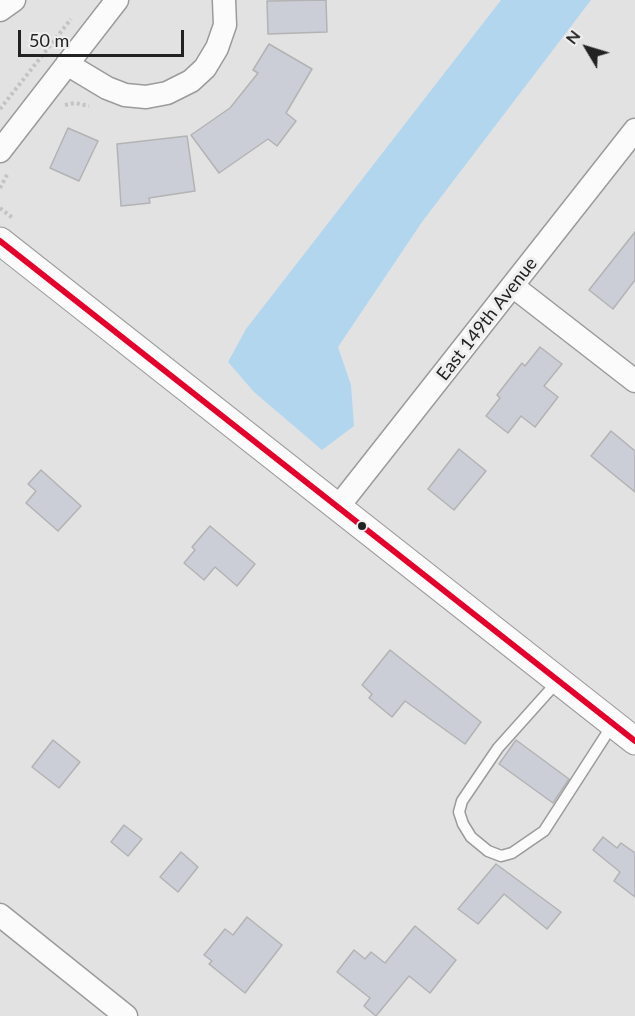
<!DOCTYPE html>
<html>
<head>
<meta charset="utf-8">
<style>
	body { margin:0 }
	#map { position:relative; width:635px; height:1016px; overflow:hidden; background:#e2e2e3; font-family:Lato,sans-serif }
	canvas { display:block }
	.north { position:absolute; left:557px; top:18px; width:60px; height:60px; -webkit-text-stroke:4px #efeff0; paint-order:stroke; rotate:308deg; font-size:16px; font-weight:700; line-height:24px; text-align:center; color:#222223 }
	.north::after { content:''; display:block; margin:auto; width:21px; height:27px; background:#222223; clip-path:polygon(50% 0,100% 100%,50% 72%,0 100%) }
	.scale { position:absolute; left:18px; top:30px; width:166px; height:27px; box-sizing:border-box; border:3px solid #222223; border-top:0; padding-left:8px; font-size:18px; line-height:21px; white-space:nowrap; color:#222223; -webkit-text-stroke:4px #efeff0; paint-order:stroke }
</style>
</head>
<body>
<div id="map">
<canvas width="635" height="1016"></canvas>
<div class="north">N</div>
<div class="scale">50 m</div>
</div>
<script>
const ctx = document.querySelector('canvas').getContext('2d');
ctx.lineJoin = 'round';
function fillPath(path, color) { ctx.fillStyle = color; ctx.fill(path, 'evenodd'); }
const toPath = rows => new Path2D(rows.map(r => 'M' + r).join(''));
function strokePath(path, color, width, dash) { ctx.strokeStyle = color; ctx.lineWidth = width; ctx.lineCap = dash ? 'butt' : 'round'; ctx.setLineDash(dash || []); ctx.stroke(path); }
function drawText(font, color, halo, rows, align = 'center') {
  ctx.font = font + ' Lato,sans-serif'; ctx.lineWidth = 6; ctx.setLineDash([]); ctx.textBaseline = 'middle'; ctx.strokeStyle = halo; ctx.fillStyle = color; for (const [text, x, y, turn = 0] of rows) {
    ctx.save(); ctx.translate(x, y); ctx.rotate((+turn || 0) * Math.PI / 180); ctx.textAlign = isNaN(turn) ? turn : align; if (halo) ctx.strokeText(text, 0, 0); ctx.fillText(text, 0, 0); ctx.restore();
  }
}
const water = toPath([
	[501,0,591,0,422,222,338,347,351,385,354,426,322,450,254,392,228,362,246,329]
]);
const building = toPath([
	[326,0,327,32,268,34,267,1,326,0],
	[269,44,312,69,286,113,296,121,277,146,268,139,219,173,191,135,230,108,258,73,253,70,269,44],
	[68,128,98,141,79,181,50,168,68,128],
	[187,136,195,191,149,198,150,203,121,206,117,144,187,136],
	[635,232,635,280,613,309,589,290,635,232],
	[540,347,562,364,544,386,558,397,535,427,521,416,508,433,486,416,500,398,497,395,522,363,525,366,540,347],
	[611,431,635,451,635,492,591,456,611,431],
	[459,449,486,471,454,510,428,489,459,449],
	[41,470,81,506,58,531,26,503,36,491,28,484,41,470],
	[210,526,255,564,237,586,215,567,204,580,184,563,195,550,192,547,210,526],
	[390,650,481,722,465,744,405,701,392,717,369,698,372,694,362,685,390,650],
	[53,740,80,762,59,788,32,767,53,740],
	[516,740,569,779,553,803,499,764,516,740],
	[124,825,142,839,128,856,111,842,124,825],
	[603,837,617,848,621,843,635,853,635,897,614,881,620,872,593,850,603,837],
	[181,852,198,867,178,892,160,877,181,852],
	[496,864,561,912,547,929,504,894,478,924,458,909,496,864],
	[247,917,282,945,245,993,209,964,212,961,204,955,225,929,233,935,247,917],
	[415,926,456,960,430,993,409,976,376,1016,364,1006,370,998,337,972,354,950,365,959,371,952,385,963,415,926]
]);
const path = toPath([
	[65,105,75,103,89,106],
	[0,109,71,19],
	[0,188,8,173],
	[0,208,14,219]
]);
const service = toPath([
	[558,681,498,748,462,801,459,812,463,824,471,837,488,851,501,856,512,853,544,831,613,724]
]);
const minor = toPath([
	[0,10,14,0],
	[67,64,107,88,125,95,146,97,167,93,191,81,205,68,217,48,225,25,224,0],
	[0,151,117,0],
	[514,287,635,381],
	[338,507,635,130],
	[0,915,126,1016]
]);
const tertiary = toPath([
	[0,241,635,741]
]);
const bus1 = toPath([
	[0,241,635,741]
]);
const markers = [
	[362,526,5,"#222223"]
];
const streetNames = [
	["East 149th Avenue",487,319,-52]
];
fillPath(water, '#b3d6ef');
fillPath(building, '#cbced7');
strokePath(building, '#b3b3b4', 1.5);
strokePath(service, '#9b9b9c', 13);
strokePath(minor, '#9b9b9c', 25);
strokePath(tertiary, '#9b9b9c', 29);
strokePath(path, '#c3c3c3', 4, [3, 3]);
strokePath(service, '#fbfbfb', 10);
strokePath(minor, '#fbfbfb', 22);
strokePath(tertiary, '#fbfbfb', 27);
strokePath(bus1, '#e4002b', 6);
for (const [x, y, r, color] of markers) { const dot = new Path2D(); dot.arc(x, y, r, 0, 2 * Math.PI); ctx.fillStyle = color; ctx.fill(dot); strokePath(dot, '#efeff0', 2); }
drawText('18px', '#222223', '#efeff0', streetNames);
</script>
</body>
</html>
